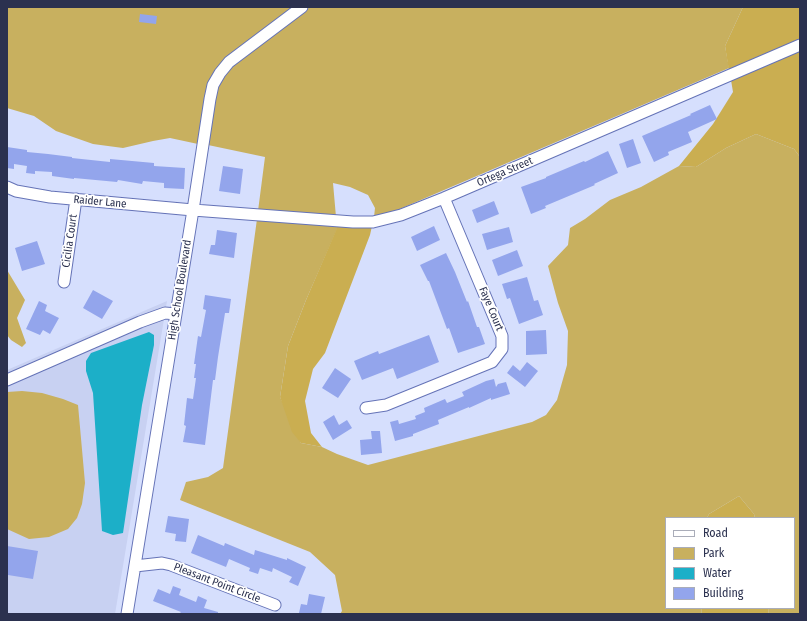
<!DOCTYPE html>
<html>
<head>
<meta charset="utf-8">
<style>
	body { margin:0 }
	#map { position:relative; width:807px; height:621px; overflow:hidden; background:#d6dffd; font-family:"Fira Sans Condensed",sans-serif }
	canvas { display:block }
	.frame { position:absolute; inset:0; border:8px solid #2b314f; pointer-events:none }
	.legend { position:absolute; left:665px; top:517px; width:130px; height:92px; box-sizing:border-box; background:#fff; border:1px solid #aaadb9; margin:0; padding:5px 7px; list-style:none; font-size:12px; color:#2b314f }
	.legend li { display:flex; align-items:center; gap:8px; height:20px }
	.legend b { width:20px; border:1px solid #aaadb9 }
</style>
</head>
<body>
<div id="map">
<canvas width="807" height="621"></canvas>
<div class="frame"></div>
<ul class="legend">
<li><b style="height:5px;background:#fff"></b>Road</li>
<li><b style="height:11px;background:#c8b05f"></b>Park</li>
<li><b style="height:11px;background:#1cafc8"></b>Water</li>
<li><b style="height:11px;background:#93a5ec"></b>Building</li>
</ul>
</div>
<script>
const ctx = document.querySelector('canvas').getContext('2d');
ctx.lineJoin = 'round';
function fillPath(path, color) { ctx.fillStyle = color; ctx.fill(path, 'evenodd'); }
const toPath = rows => new Path2D(rows.map(r => 'M' + r).join(''));
function strokePath(path, color, width, dash) { ctx.strokeStyle = color; ctx.lineWidth = width; ctx.lineCap = dash ? 'butt' : 'round'; ctx.setLineDash(dash || []); ctx.stroke(path); }
function drawText(font, color, halo, rows, align = 'center') {
  ctx.font = font + ' "Fira Sans Condensed",sans-serif'; ctx.lineWidth = 3.5; ctx.setLineDash([]); ctx.textBaseline = 'middle'; ctx.strokeStyle = halo; ctx.fillStyle = color; for (const [text, x, y, turn = 0] of rows) {
    ctx.save(); ctx.translate(x, y); ctx.rotate((+turn || 0) * Math.PI / 180); ctx.textAlign = isNaN(turn) ? turn : align; if (halo) ctx.strokeText(text, 0, 0); ctx.fillText(text, 0, 0); ctx.restore();
  }
}
const built = toPath([
	[167,301,115,614,7,614,7,370]
]);
const green = toPath([
	[7,7,295,7,226,59,198,144,170,138,153,141,123,148,93,144,56,131,34,116,7,108],
	[310,7,743,7,725,46,729,68,388,214,374,217,375,208,368,195,350,187,333,183,336,217,258,211,265,157,208,145,215,97,218,87,224,75,233,65],
	[756,134,794,149,800,157,800,614,768,614,769,608,794,608,794,518,755,518,754,514,739,496,709,514,707,518,666,518,666,608,701,608,702,614,340,614,342,611,335,575,310,552,180,500,186,482,208,477,223,468,257,219,337,225,338,227,306,300,288,346,280,397,301,443,322,447,337,454,368,465,532,422,546,415,557,400,567,365,568,331,558,303,548,266,568,245,570,228,585,219,610,200,641,187,679,166,696,167,726,148],
	[7,270,25,300,17,318,26,343,22,347,11,340,7,335],
	[22,391,42,393,63,399,78,405,85,483,82,504,77,518,68,529,49,537,29,539,7,529,7,392]
]);
const forest = toPath([
	[743,7,800,7,800,40,729,71,725,46],
	[800,50,800,157,794,149,756,134,726,148,696,167,679,166,713,124,733,92,731,80],
	[337,225,372,226,370,235,325,353,313,369,305,401,311,433,322,447,301,443,292,432,280,397,288,346,306,300,337,228],
	[739,496,754,514,755,518,707,518,709,514],
	[701,608,769,608,768,614,702,614]
]);
const water = toPath([
	[149,332,154,335,154,345,142,405,123,533,113,535,102,531,93,393,86,371,86,361,91,353]
]);
const building = toPath([
	[140,14,157,16,156,24,139,22],
	[710,105,717,119,688,132,692,142,668,152,669,155,654,162,642,136,691,115,690,114],
	[633,139,641,163,627,168,619,144],
	[7,147,27,150,27,152,48,154,72,157,72,158,110,162,110,159,154,163,154,166,185,168,184,189,164,188,164,183,143,181,142,184,118,180,117,182,74,178,74,179,52,176,52,172,35,171,35,174,26,173,27,166,14,164,14,169,7,168],
	[608,151,618,173,594,184,595,185,545,206,546,208,531,214,521,187,546,178,546,177,584,161,585,162],
	[223,166,243,169,240,194,219,191],
	[494,201,499,214,477,223,472,210],
	[434,226,440,240,417,251,411,237],
	[509,227,513,242,487,250,482,234],
	[217,230,237,233,234,258,209,254,211,245,215,245],
	[37,241,45,264,22,271,15,248],
	[517,250,523,266,498,276,492,260],
	[446,253,455,272,467,302,468,301,477,327,479,327,485,344,458,353,449,328,447,329,429,281,428,281,420,265],
	[527,277,534,301,538,300,543,315,519,324,510,298,507,299,502,284],
	[93,290,113,301,102,319,83,308],
	[205,295,231,299,229,313,225,313,218,357,215,380,213,380,205,445,183,442,186,426,184,425,187,398,193,399,196,378,194,378,196,364,194,364,198,336,201,337,206,310,203,309],
	[39,301,47,305,45,311,59,318,50,334,43,330,40,335,26,329],
	[546,330,547,354,526,355,526,331],
	[429,335,439,362,397,379,393,368,362,380,354,361,378,351,379,354],
	[527,362,538,371,525,387,507,373,513,365,520,371],
	[335,368,351,379,338,398,322,388],
	[494,379,496,387,498,384,506,382,510,394,491,400,491,398,469,408,469,407,438,420,439,424,413,434,413,436,395,441,390,422,398,420,399,424,416,419,415,416,425,412,424,408,445,399,447,403,464,396,462,392,486,381],
	[334,415,339,425,347,420,352,428,333,440,323,422],
	[371,431,380,431,382,453,361,455,360,440,372,439],
	[168,516,189,519,186,542,175,541,176,534,165,532],
	[198,535,224,546,225,543,254,555,255,550,287,560,287,558,306,567,298,586,289,582,292,577,273,568,272,572,260,568,258,574,249,571,250,568,229,559,226,567,191,553],
	[7,546,38,551,33,579,8,575,8,571,7,571],
	[173,586,181,589,179,595,196,602,198,596,207,600,204,608,218,612,218,614,184,614,180,613,181,612,153,601,158,589,170,594],
	[309,594,325,597,321,614,305,614,299,613,301,604,307,605]
]);
const minor = toPath([
	[7,187,16,191,50,197,193,210,353,222,373,222,401,215,444,198,800,45],
	[64,282,76,199],
	[7,380,140,322,165,313,176,314],
	[366,408,386,405,492,362,502,349,502,336,444,198],
	[135,566,162,563,171,565,275,605],
	[127,614,193,210,210,99,213,85,220,73,229,62,302,7]
]);
const streetNames = [
	["Ortega Street",505,172,-23],
	["Raider Lane",100,202,5],
	["Cicilia Court",70,241,-82],
	["High School Boulevard",180,290,-81],
	["Faye Court",491,309,67],
	["Pleasant Point Circle",217,583,21]
];
fillPath(built, '#c8d1f2');
fillPath(green, '#c8b05f');
fillPath(forest, '#caae51');
fillPath(water, '#1cafc8');
fillPath(building, '#93a5ec');
strokePath(minor, '#6573b7', 13);
strokePath(minor, '#fff', 11);
drawText('11px', '#2b314f', '#fff', streetNames);
</script>
</body>
</html>
